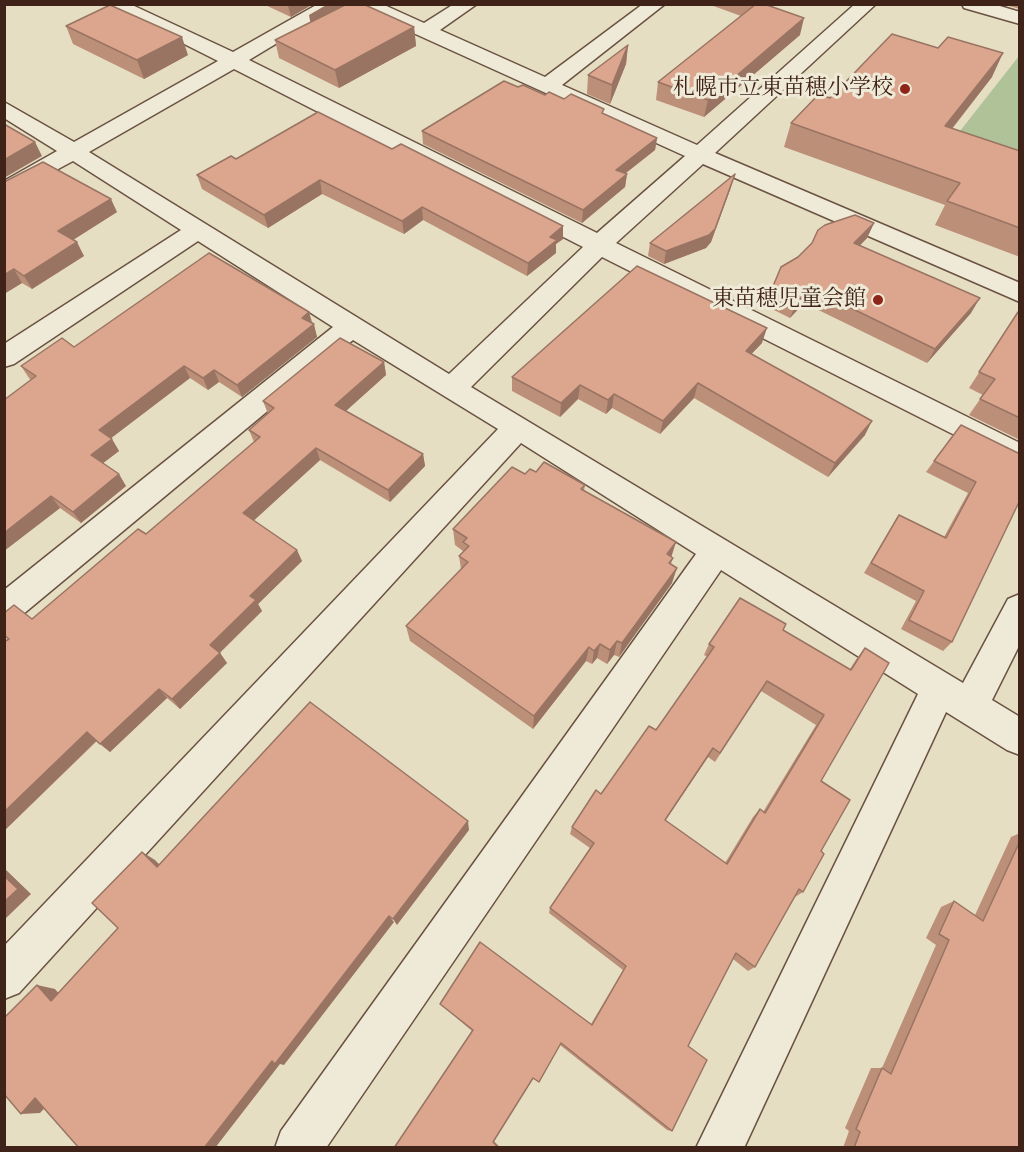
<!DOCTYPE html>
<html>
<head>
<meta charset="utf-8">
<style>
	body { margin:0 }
	#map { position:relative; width:1024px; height:1152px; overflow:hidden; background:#e6dec2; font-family:Cardo,serif }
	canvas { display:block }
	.frame { position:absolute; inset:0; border:6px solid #402318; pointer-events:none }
</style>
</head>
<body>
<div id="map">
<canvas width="1024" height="1152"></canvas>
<div class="frame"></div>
</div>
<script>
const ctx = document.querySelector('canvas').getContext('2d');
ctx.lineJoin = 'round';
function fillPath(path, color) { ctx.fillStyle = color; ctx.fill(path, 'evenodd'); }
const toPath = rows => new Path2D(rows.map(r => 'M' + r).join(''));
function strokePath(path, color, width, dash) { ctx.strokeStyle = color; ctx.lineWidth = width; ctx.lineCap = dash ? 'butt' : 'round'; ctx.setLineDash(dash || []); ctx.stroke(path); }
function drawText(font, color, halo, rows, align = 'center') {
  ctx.font = font + ' Cardo,"Noto Serif JP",serif'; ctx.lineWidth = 6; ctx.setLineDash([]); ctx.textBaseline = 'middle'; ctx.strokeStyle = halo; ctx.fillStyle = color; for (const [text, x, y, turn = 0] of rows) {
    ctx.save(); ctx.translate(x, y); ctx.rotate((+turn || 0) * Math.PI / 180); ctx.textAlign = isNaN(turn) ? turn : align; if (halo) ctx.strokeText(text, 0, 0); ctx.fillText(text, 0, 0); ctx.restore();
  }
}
const green = toPath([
	[1019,56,1019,170,984,158,960,131]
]);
const street = toPath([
	[105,4,130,4,233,52,318,4,342,4,249,60,597,233,685,156,358,8,356,4,382,4,424,23,454,4,477,4,440,30,545,77,643,4,665,4,562,85,697,145,855,4,876,4,715,153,1020,283,1020,302,703,164,616,243,1020,443,1020,468,602,257,471,387,963,683,1008,599,1020,594,1020,644,992,700,1020,717,1020,755,1007,750,946,712,744,1148,696,1148,918,694,721,570,326,1148,275,1148,281,1131,696,554,521,443,19,993,4,999,4,946,498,429,353,340,16,620,4,625,4,590,333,327,198,241,14,364,4,367,4,344,181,230,73,161,4,198,4,181,57,151,4,118,4,102,74,142,218,61,105,4],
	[234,69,583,247,449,374,89,152,234,69],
	[962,4,993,4,1020,12,1020,24,964,8,962,4]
]);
const wall = toPath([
	[263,4,313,4,291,17],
	[708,4,776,4,772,7,800,35,704,117,656,100,658,82,741,16],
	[1002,4,1020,4,1020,9],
	[66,26,188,55,144,79,73,44],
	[414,27,416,46,339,88,279,58,275,40],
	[628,45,626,64,610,104,587,94,588,75],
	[992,77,952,129,1020,151,1020,257,935,225,945,205,784,147,791,123],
	[518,87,545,95,564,99,604,114,657,138,655,150,625,174,627,174,625,187,582,223,423,144,422,131],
	[392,149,563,226,563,239,556,244,556,253,527,276,423,220,404,234,322,194,268,228,202,189,197,175,236,159],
	[4,182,117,212,73,240,84,256,32,289,22,283,4,294],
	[731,187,711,242,706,248,664,264,648,256,650,243],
	[874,223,867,238,860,245,971,313,927,363,804,303,790,318,766,306,771,291],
	[309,312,317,337,242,397,219,382,208,390,190,378,111,438,119,451,103,463,126,486,81,523,60,508,4,551,31,380,29,378,21,366,74,347],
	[1018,312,1020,313,1020,440,969,415,983,395,969,388],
	[762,343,751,354,865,435,828,477,694,398,660,434,612,408,606,414,578,399,560,417,512,391,512,377],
	[384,362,386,375,346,411,423,454,425,466,390,502,320,460,254,520,302,561,258,604,262,611,220,653,227,663,180,709,167,698,110,752,97,741,4,831,8,639,4,636,4,613,32,619,146,534,254,442,249,430,268,414,263,401],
	[1020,454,952,642,943,651,901,629,916,601,864,573,899,515,944,537,968,493,926,472,934,461],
	[536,472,585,485,584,491,673,558,671,564,672,583,619,657,614,655,607,664,597,658,592,664,586,661,533,729,410,641,406,626,461,569,459,556,463,552,463,551,455,545,453,529,525,474],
	[783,630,850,669,857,658,865,648,821,781,821,851,803,892,795,897,755,967,748,971,733,959,688,1046,672,1131,667,1130,560,1045,539,1082,533,1078,494,1141,501,1148,394,1148,472,1031,440,1004,591,1024,623,970,549,913,550,908,590,848,570,834,572,827,656,730,708,657,704,655,709,644],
	[761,691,816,725,763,812,760,809,753,817,725,863,665,821,708,757,715,762],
	[1020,833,1020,1148,843,1148,849,1131,845,1128,871,1068,882,1068,936,945,926,938,941,907,954,901,975,915,1011,837]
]);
const shadedWall = toPath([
	[291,4,313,4,291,17,288,6],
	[328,4,348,4,311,26,309,15],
	[760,4,776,4,756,21],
	[804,18,800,35,704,117,708,100],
	[414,27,416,46,339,88,335,70],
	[182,37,188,55,144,79,137,60],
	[628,45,626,64,610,104,612,85],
	[1003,53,992,77,935,150,945,126],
	[657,138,655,150,614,182,616,170],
	[35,142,42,156,4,178,4,160],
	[627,174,625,187,582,223,583,210],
	[735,174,731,187,711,242,706,248,664,264,666,251],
	[320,180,322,194,268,228,264,215],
	[111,199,117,212,65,245,58,231],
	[422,207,423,220,404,234,402,221],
	[874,223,867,238,848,258,854,243],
	[563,226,563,239,556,244,556,253,527,276,528,263,550,237],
	[77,242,84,256,32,289,24,276],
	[14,269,22,283,4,294,4,275],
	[810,288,804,303,790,318,796,303],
	[980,298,971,313,927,363,935,349],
	[309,312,312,325,302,318],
	[314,324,317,337,242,397,237,385],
	[767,328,762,343,741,365,746,351],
	[384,362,386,375,338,418,335,405],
	[184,366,190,378,106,442,99,430],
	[214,370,219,382,208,390,203,378],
	[698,383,694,398,660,434,663,421],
	[580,385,578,399,560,417,561,403],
	[614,394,612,408,606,414,608,400],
	[872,421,865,435,828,477,835,463],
	[112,439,119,451,98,467,91,455],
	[316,448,320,460,249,525,243,513],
	[423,454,425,466,390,502,388,490],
	[119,474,126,486,81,523,73,512],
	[51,496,60,508,4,551,4,533],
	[676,542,671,558,667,554],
	[297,550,302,561,258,604,262,611,217,655,210,645,250,596],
	[677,568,672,583,619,657,622,643],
	[617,641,614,655,607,664,610,650],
	[600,644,597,658,592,664,594,651],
	[589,647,586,661,533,729,534,716],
	[220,653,227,663,180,709,172,699],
	[159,689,167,698,110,752,100,744],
	[87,732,97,740,4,831,4,812],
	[713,748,708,757,661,827,665,820],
	[468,821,469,830,397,925,393,919],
	[142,852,155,860,170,875,157,867],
	[4,868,31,894,4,920],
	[389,916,394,922,284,1065,280,1064,215,1148,204,1148,272,1061],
	[37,985,55,989,68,1004,51,1001],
	[35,1098,54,1098,40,1113,21,1114]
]);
const building = toPath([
	[347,4,363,4,414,27,335,70,275,40,347,4],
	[756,4,764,4,804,18,708,100,658,82,756,4],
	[110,5,182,37,137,60,66,26,110,5],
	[892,34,938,48,948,37,1003,53,945,126,1020,151,1020,228,947,201,960,183,791,123,819,94,830,98,892,34],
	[628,45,612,85,588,75,628,45],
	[504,81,518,87,523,85,545,95,549,92,564,99,571,94,604,109,602,113,657,138,616,170,627,174,583,210,422,131,504,81],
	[318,112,392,149,401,144,563,226,550,237,557,240,528,263,422,207,402,221,320,180,264,215,197,175,231,156,236,159,318,112],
	[4,124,35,142,4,160,4,124],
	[43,162,111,199,58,231,77,242,24,276,14,269,4,275,4,182,43,162],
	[735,174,715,229,709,235,666,251,650,243,735,174],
	[855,215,874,223,854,243,980,298,935,349,810,288,796,303,771,291,781,267,798,257,812,243,818,230,825,225,855,215],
	[209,253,309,312,302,318,314,324,237,385,214,370,203,378,184,366,99,430,112,439,91,455,119,474,73,512,51,496,4,533,4,400,36,376,21,366,62,338,74,347,209,253],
	[637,266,767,328,746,351,872,421,835,463,698,383,663,421,614,394,608,400,580,385,561,403,512,377,637,266],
	[1018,312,1020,313,1020,418,980,399,995,379,979,372,1018,312],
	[340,338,384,362,335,405,423,454,388,490,316,448,243,513,297,550,250,596,256,600,210,645,220,653,172,699,159,689,100,744,87,732,4,812,4,642,9,639,4,635,4,613,14,605,32,619,138,529,146,534,260,437,249,430,274,408,263,401,340,338],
	[961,425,1020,454,1020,500,952,642,909,620,924,591,871,563,899,515,946,538,976,482,934,461,961,425],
	[544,462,585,485,581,489,676,542,667,554,673,558,669,563,677,568,622,643,617,641,610,650,600,644,594,651,589,647,534,716,406,626,468,562,459,556,469,546,463,542,467,538,453,529,512,467,525,474,530,469,536,472,544,462],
	[740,598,786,624,783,630,851,670,865,648,889,663,821,781,850,800,821,851,824,854,803,892,799,889,755,967,736,953,688,1046,707,1060,672,1131,561,1043,539,1082,533,1078,493,1142,499,1148,394,1148,473,1030,440,1004,480,942,592,1025,626,966,550,908,594,843,572,827,596,790,601,794,649,726,656,730,714,647,709,644,740,598],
	[767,681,824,715,765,813,760,809,727,864,665,820,713,748,720,753,767,681],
	[310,702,468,821,393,919,389,916,275,1064,272,1061,204,1148,79,1148,35,1098,21,1114,4,1094,4,1018,37,985,51,1001,118,928,92,903,142,852,157,867,310,702],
	[1020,841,1020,1148,854,1148,860,1132,856,1129,882,1068,891,1074,949,940,939,934,954,901,983,921,1020,841],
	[4,876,18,889,4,902,4,876]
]);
const markers = [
	[905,89,6,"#8f2418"],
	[878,300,6,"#8f2418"]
];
const farPoinames = [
	["札幌市立東苗穂小学校",893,89],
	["東苗穂児童会館",866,300]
];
fillPath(green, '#b0c298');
strokePath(street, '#6a5242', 3);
fillPath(street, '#efead7');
fillPath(wall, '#bc8f79');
fillPath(shadedWall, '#997463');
fillPath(building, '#dba68d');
strokePath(building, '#997463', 1.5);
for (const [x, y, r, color] of markers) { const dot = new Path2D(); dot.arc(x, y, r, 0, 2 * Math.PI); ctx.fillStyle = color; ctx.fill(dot); strokePath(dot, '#efead7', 2); }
drawText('22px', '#402318', '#efead7', farPoinames, 'right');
</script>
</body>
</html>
